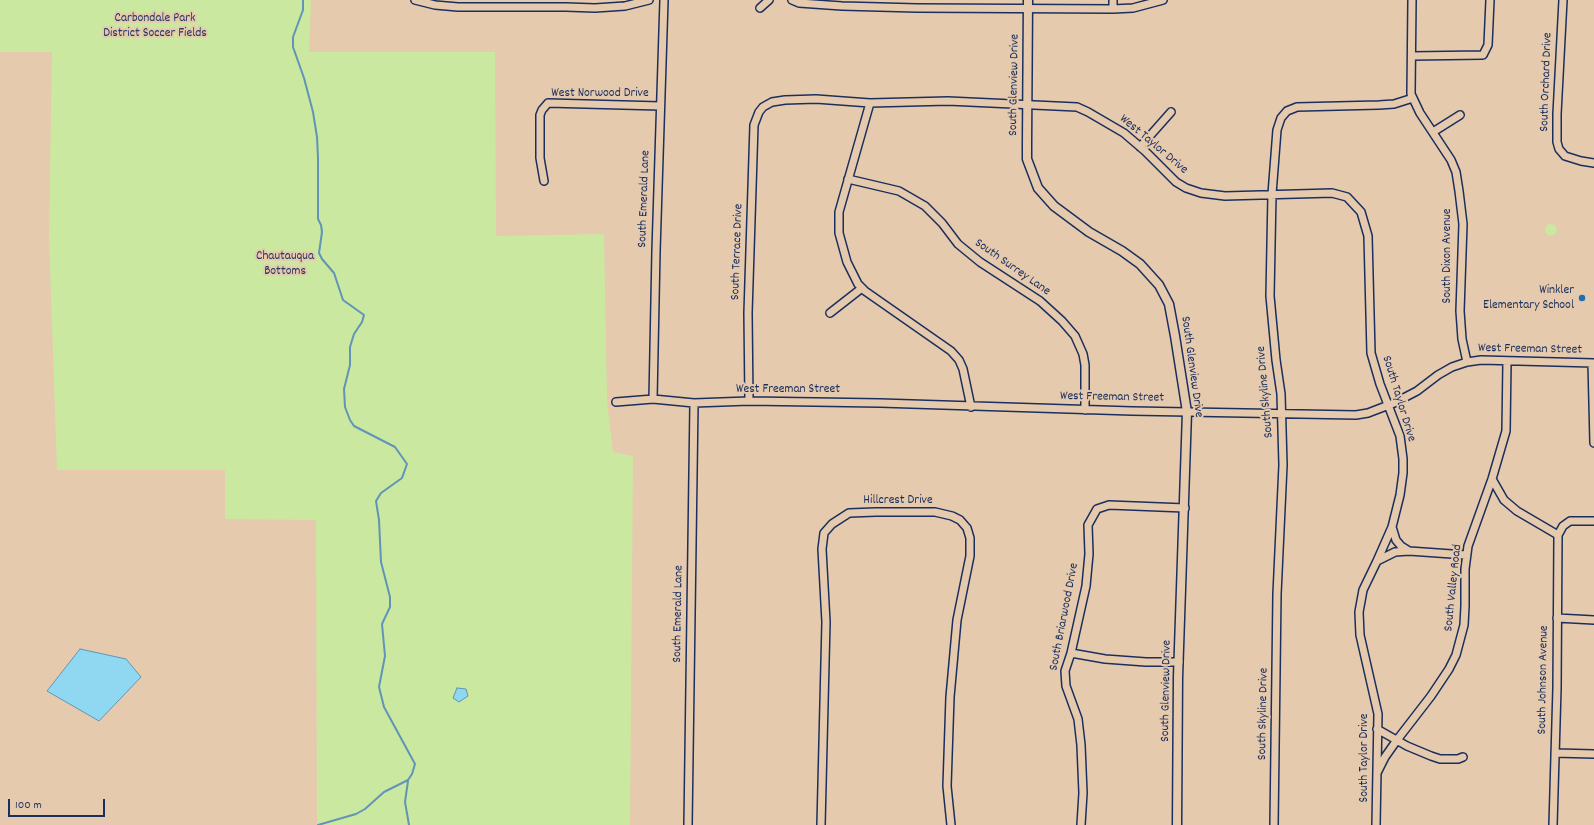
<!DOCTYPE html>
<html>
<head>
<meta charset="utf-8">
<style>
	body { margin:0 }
	#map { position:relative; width:1594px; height:825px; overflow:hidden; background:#e6caad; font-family:Dekko,sans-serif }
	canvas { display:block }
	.scale { position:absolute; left:8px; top:799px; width:97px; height:18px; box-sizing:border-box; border:2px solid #1b2f5e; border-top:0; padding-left:5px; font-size:12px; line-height:14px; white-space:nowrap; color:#1b2f5e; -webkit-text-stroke:3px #e6caad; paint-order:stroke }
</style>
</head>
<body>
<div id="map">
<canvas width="1594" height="825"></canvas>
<div class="scale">100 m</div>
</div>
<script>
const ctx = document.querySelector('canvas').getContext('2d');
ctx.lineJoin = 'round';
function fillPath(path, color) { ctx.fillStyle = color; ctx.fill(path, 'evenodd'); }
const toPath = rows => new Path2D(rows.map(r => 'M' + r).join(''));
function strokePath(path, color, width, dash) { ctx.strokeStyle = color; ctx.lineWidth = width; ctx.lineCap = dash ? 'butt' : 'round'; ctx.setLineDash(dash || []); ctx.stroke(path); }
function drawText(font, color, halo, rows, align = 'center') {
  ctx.font = font + ' Dekko,sans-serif'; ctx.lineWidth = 4; ctx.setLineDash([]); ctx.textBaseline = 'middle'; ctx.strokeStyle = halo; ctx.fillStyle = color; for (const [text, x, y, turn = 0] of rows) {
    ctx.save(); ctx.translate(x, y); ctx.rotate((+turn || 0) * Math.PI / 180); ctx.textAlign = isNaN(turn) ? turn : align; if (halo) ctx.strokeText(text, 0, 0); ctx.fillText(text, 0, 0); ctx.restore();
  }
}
const green = toPath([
	[0,0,311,0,309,52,495,52,496,236,604,234,607,401,613,452,633,456,630,825,317,825,316,520,225,519,225,470,57,470,49,238,52,52,0,52],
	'1545 230a6 6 0 1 1 12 0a6 6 0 1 1-12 0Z'
]);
const water = toPath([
	[80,649,126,659,141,677,99,721,47,691,80,649],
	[457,688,466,689,468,696,459,702,453,698,457,688]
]);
const stream = toPath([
	[303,0,303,10,293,37,293,47,304,78,313,112,317,137,318,158,318,219,321,225,322,232,319,253,322,259,334,273,343,300,364,315,362,322,354,334,350,347,350,365,344,389,345,407,350,420,354,426,395,447,407,464,402,478,381,493,376,501,379,520,381,562,390,597,390,607,382,624,385,656,379,687,384,707,415,764,412,774,408,780,384,792,365,809,356,814,318,825],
	[408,781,405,802,409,825]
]);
const minor = toPath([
	[415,0,435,5,458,7,566,7,595,8,625,6,649,0],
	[792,0,799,3,842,6,917,8,1113,9,1133,8,1163,0],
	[1412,0,1411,94,1420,113,1451,160,1456,172,1459,191,1463,224,1460,311,1462,339,1467,362],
	[1563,0,1557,114,1557,142,1559,149,1565,156,1581,161,1594,163],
	[760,8,769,0],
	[1113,9,1113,0],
	[1412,56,1483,55,1488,45,1490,0],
	[870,103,839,212,839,233,847,262,858,284,865,291,951,351,959,360,963,369,971,407],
	[1433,132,1460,115],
	[1140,147,1171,112],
	[848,179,899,191,925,206,942,223,958,244,980,262,1040,301,1062,321,1075,336,1083,354,1085,365,1085,410],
	[544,181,540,158,540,115,542,110,548,103,660,106],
	[830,313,862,288],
	[1592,363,1594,443],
	[653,399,656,251,664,0],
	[749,401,748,313,754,125,759,112,763,107,772,102,785,100,816,99,870,103,948,101,1077,107,1088,112,1124,133,1145,151,1176,182,1186,188,1201,193,1225,196,1332,193,1347,197,1361,212,1368,236,1371,353,1380,384,1400,436,1403,459,1403,473,1400,495,1392,527,1396,540,1401,546,1409,551],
	[616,402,653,399,694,403,749,401,880,403,1132,411,1356,415,1368,413,1394,403,1417,391,1438,375,1452,367,1467,362,1481,360,1594,363],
	[1492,479,1504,500,1517,511,1558,535],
	[1377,561,1392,527],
	[1557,618,1594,620],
	[1071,653,1105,659,1146,662,1179,662],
	[1377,729,1407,746,1431,756,1440,759,1458,759,1463,757],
	[1555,753,1594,754],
	[1377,773,1385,757,1397,740,1431,696,1449,669,1456,655,1464,625,1465,606,1465,569,1468,546,1492,479,1506,431,1507,362],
	[688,825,694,403],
	[821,825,826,622,822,549,824,533,832,524,849,513,876,512,935,512,952,516,960,520,967,528,970,538,970,556,957,620,950,697,947,786,951,825],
	[1081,825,1083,793,1081,745,1078,719,1066,686,1065,671,1071,653,1086,586,1089,554,1088,525,1097,509,1109,505,1185,508],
	[1274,825,1277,594,1283,465,1281,394,1276,360,1270,296,1272,194,1277,130,1281,118,1287,111,1297,107,1379,105,1394,104,1413,98],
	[1376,825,1378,714,1360,635,1359,612,1363,590,1377,561,1395,552,1409,551,1466,555],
	[1553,825,1557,688,1558,535,1563,526,1570,521,1594,521]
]);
const tertiary = toPath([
	[1028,0,1027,144,1027,159,1038,188,1054,206,1089,232,1122,251,1140,264,1159,285,1169,304,1175,336,1187,412,1178,677,1177,825]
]);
const markers = [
	[1582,298,4,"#1f6fb2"]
];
const parkNames = [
	["Carbondale Park",155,19],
	["District Soccer Fields",155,34],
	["Chautauqua",285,257],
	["Bottoms",285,272]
];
const streetNames = [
	["South Orchard Drive",1547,82,-88],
	["South Glenview Drive",1015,85,-89],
	["West Norwood Drive",600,94],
	["West Taylor Drive",1153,145,40],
	["South Emerald Lane",645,199,-88],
	["South Terrace Drive",738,252,-88],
	["South Dixon Avenue",1448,256,-90],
	["South Surrey Lane",1012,268,35],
	["West Freeman Street",1530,350,1],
	["South Glenview Drive",1191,367,82],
	["West Freeman Street",788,390],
	["South Skyline Drive",1266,392,-95],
	["West Freeman Street",1112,398,1],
	["South Taylor Drive",1398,399,73],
	["Hillcrest Drive",898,501],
	["South Valley Road",1454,588,-84],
	["South Emerald Lane",679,614,-89],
	["South Briarwood Drive",1065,617,-79],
	["South Johnson Avenue",1544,680,-89],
	["South Glenview Drive",1167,691,-89],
	["South Skyline Drive",1264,714,-89],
	["South Taylor Drive",1365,758,-90]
];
const poiNames = [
	["Winkler",1574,291],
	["Elementary School",1574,306]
];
fillPath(green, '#cae8a0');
fillPath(water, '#90d8f2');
strokePath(water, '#6194b7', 1);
strokePath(stream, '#6194b7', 2);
strokePath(minor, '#1b2f5e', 10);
strokePath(tertiary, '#1b2f5e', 11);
strokePath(minor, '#e6caad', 7);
strokePath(tertiary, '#e6caad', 8);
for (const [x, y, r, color] of markers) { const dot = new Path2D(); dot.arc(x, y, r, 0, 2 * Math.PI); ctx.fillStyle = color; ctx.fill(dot); strokePath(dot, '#e6caad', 1.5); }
drawText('13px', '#243861', '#e6caad', parkNames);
drawText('13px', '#1b2f5e', '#e6caad', streetNames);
drawText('13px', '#1b2f5e', '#e6caad', poiNames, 'right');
</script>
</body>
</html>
